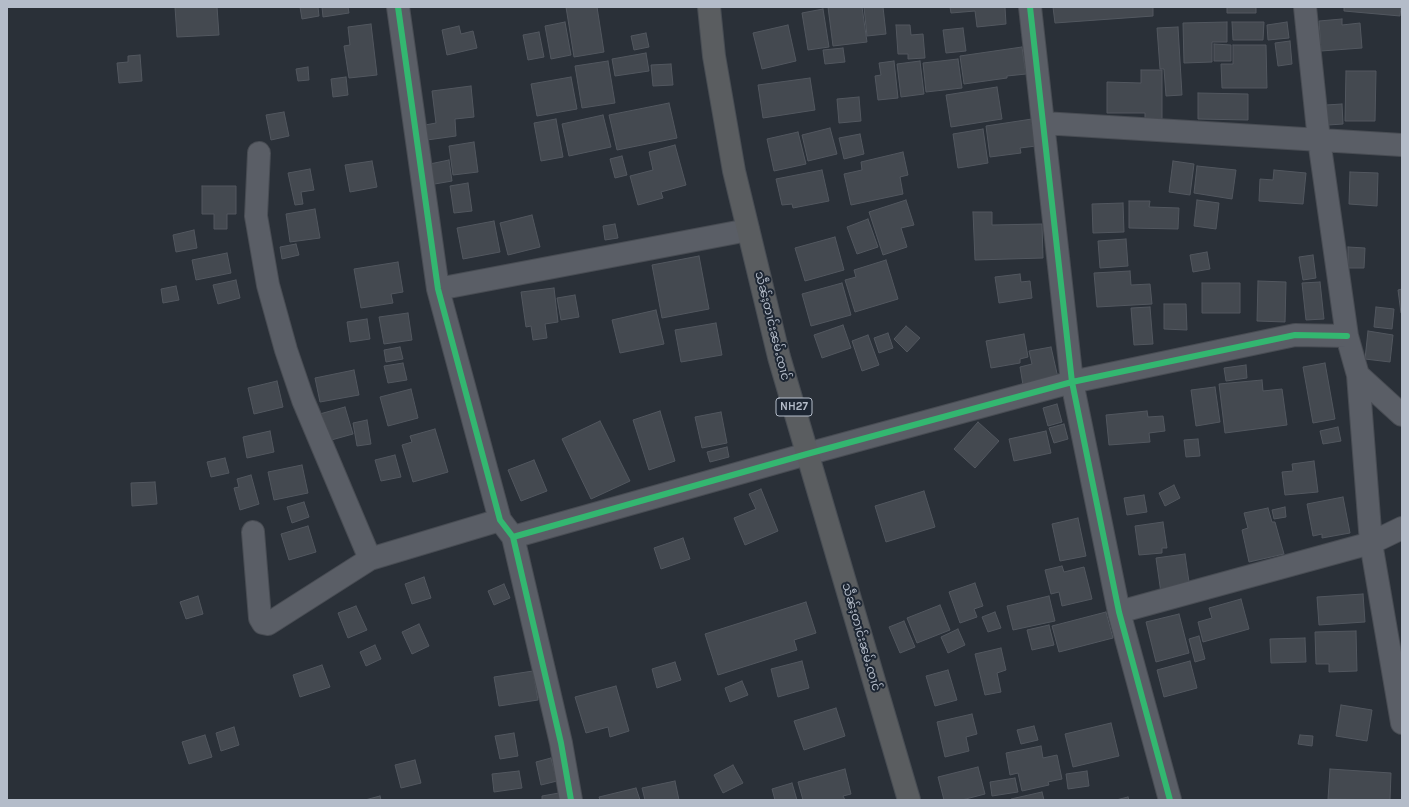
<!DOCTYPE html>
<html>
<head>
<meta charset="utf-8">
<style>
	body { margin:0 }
	#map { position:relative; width:1409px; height:807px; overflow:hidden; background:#2a3038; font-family:Karla,sans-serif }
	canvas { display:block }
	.frame { position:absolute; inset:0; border:8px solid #b4bcc9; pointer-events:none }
</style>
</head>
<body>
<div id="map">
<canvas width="1409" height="807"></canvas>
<div class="frame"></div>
</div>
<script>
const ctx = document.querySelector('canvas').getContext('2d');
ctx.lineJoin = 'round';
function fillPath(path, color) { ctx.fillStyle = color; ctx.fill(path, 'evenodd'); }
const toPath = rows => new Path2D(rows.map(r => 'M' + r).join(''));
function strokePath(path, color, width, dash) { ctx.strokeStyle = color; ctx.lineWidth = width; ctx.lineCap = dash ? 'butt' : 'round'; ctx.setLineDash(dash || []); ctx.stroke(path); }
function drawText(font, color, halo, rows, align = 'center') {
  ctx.font = font + ' Karla,"Noto Sans Myanmar",sans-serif'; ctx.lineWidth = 4; ctx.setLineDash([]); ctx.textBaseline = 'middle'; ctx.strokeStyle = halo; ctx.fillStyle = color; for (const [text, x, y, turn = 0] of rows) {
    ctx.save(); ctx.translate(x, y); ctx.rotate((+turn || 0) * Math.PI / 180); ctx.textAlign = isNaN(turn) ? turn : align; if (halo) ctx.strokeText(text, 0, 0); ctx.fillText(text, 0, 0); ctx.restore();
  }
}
const building = toPath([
	[175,7,217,7,219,35,177,37,175,7],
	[300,7,318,7,319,16,302,19,300,7],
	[322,7,348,7,349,13,323,17,322,7],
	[566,7,597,7,604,52,574,57,566,7],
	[828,7,862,7,867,42,833,46,828,7],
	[864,7,883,7,886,34,867,36,864,7],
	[950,7,1005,7,1006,24,977,27,975,11,951,13,950,7],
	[1053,7,1153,7,1153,16,1055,23,1053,7],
	[1227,7,1256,7,1256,13,1227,13,1227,7],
	[1344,7,1401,7,1400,16,1344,11,1344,7],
	[823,9,829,47,808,50,802,13,823,9],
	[1342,19,1342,25,1360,23,1362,48,1321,51,1319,21,1342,19],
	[565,22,571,55,551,59,545,26,565,22],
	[1227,22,1227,42,1212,42,1212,62,1184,63,1183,23,1227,22],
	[1232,22,1264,22,1263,40,1233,40,1232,22],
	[1287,22,1289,38,1268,40,1267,25,1287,22],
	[371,24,377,75,349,78,344,46,350,45,348,27,371,24],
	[788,25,796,61,762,69,753,33,788,25],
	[896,25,910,25,911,35,923,34,925,58,908,59,908,54,898,54,896,25],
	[459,26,461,34,473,31,477,48,447,55,442,30,459,26],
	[1178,27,1182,95,1166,96,1164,69,1160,69,1157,28,1178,27],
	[963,28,966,51,946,53,943,30,963,28],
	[539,32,544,57,528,60,523,35,539,32],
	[646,33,649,47,634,50,631,36,646,33],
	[1290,41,1292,64,1278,66,1275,43,1290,41],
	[1214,44,1231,45,1231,61,1214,61,1214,44],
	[1233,45,1266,45,1267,88,1222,88,1221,64,1233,64,1233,45],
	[1022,47,1026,74,1007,76,1007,78,964,84,960,56,1022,47],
	[843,48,845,62,825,64,823,50,843,48],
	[646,53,649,71,615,76,612,59,646,53],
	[140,55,142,81,119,83,117,63,128,62,128,56,140,55],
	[958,59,962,88,926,92,923,63,958,59],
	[608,61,615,103,582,108,575,66,608,61],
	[894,61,898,98,878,100,875,76,881,75,879,63,894,61],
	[920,61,924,94,901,97,897,64,920,61],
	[671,64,673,85,653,86,651,65,671,64],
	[308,67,309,80,298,81,296,69,308,67],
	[1141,70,1162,70,1162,120,1145,120,1145,113,1107,113,1107,82,1141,83,1141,70],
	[1346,71,1376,71,1375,121,1345,121,1346,71],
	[346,77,348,95,333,97,331,79,346,77],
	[571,77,577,109,537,116,531,84,571,77],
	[810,78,815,110,763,118,758,85,810,78],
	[471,86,474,117,455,119,456,136,427,140,425,125,436,123,432,91,471,86],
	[997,87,1002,119,951,127,946,95,997,87],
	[1198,93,1248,94,1248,120,1198,119,1198,93],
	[859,97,861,121,839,123,837,99,859,97],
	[669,103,677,138,617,150,609,115,669,103],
	[1342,104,1343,124,1328,125,1326,105,1342,104],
	[284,112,289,136,271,140,266,115,284,112],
	[603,115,611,147,569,156,562,124,603,115],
	[556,119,563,157,541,161,534,123,556,119],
	[1032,119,1036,146,1020,148,1021,153,990,157,986,126,1032,119],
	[830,128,837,154,808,161,802,135,830,128],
	[983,129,988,163,958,168,953,134,983,129],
	[798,132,806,164,774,171,767,139,798,132],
	[860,134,864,154,844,159,839,138,860,134],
	[474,142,478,172,453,175,449,146,474,142],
	[675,145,686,185,661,192,663,198,638,205,630,176,653,170,649,152,675,145],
	[903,152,908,175,900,177,903,194,851,205,844,174,862,170,861,162,903,152],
	[622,156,627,175,615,178,610,159,622,156],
	[449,160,452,181,429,185,425,165,449,160],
	[372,161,377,187,350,192,345,165,372,161],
	[1173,161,1194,164,1190,195,1169,192,1173,161],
	[1197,166,1236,170,1232,199,1194,193,1197,166],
	[310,169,314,190,301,192,303,204,295,205,288,173,310,169],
	[822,170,829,201,793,208,792,204,782,205,776,179,822,170],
	[1274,170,1306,173,1303,204,1259,201,1260,179,1273,180,1274,170],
	[1350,172,1378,173,1377,206,1349,204,1350,172],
	[468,183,472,211,454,213,450,186,468,183],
	[202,186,236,186,236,214,227,214,227,229,214,229,214,214,202,214,202,186],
	[906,200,914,225,901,228,907,247,883,255,869,212,906,200],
	[1197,200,1219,203,1216,229,1194,226,1197,200],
	[1129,201,1150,201,1149,207,1179,208,1178,229,1129,228,1129,201],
	[1123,203,1124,232,1093,233,1092,204,1123,203],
	[315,209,320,238,290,242,286,214,315,209],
	[973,212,992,212,992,225,1042,224,1043,258,975,260,973,212],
	[532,215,540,247,508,255,500,223,532,215],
	[868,219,878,247,857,254,847,227,868,219],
	[494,221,500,252,463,259,457,228,494,221],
	[615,224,618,238,605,240,603,226,615,224],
	[194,230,197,248,176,252,173,235,194,230],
	[835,237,844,270,805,281,795,248,835,237],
	[1126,239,1128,266,1100,268,1098,241,1126,239],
	[296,244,299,255,282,259,280,247,296,244],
	[1348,247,1365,248,1364,268,1348,268,1348,247],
	[1207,252,1210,269,1193,272,1190,255,1207,252],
	[227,253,231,273,196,280,192,260,227,253],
	[1313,255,1316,278,1303,280,1299,257,1313,255],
	[699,256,709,309,662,318,652,265,699,256],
	[886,260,898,299,855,312,845,280,856,277,854,270,886,260],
	[398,262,403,292,391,294,393,303,361,308,354,269,398,262],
	[1130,271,1131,285,1150,284,1152,304,1097,307,1094,273,1130,271],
	[1020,274,1021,282,1030,281,1032,298,999,303,995,277,1020,274],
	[236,280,240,298,218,304,213,285,236,280],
	[1258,281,1286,282,1285,322,1257,321,1258,281],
	[1320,282,1324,319,1306,320,1302,283,1320,282],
	[842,283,851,315,811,326,802,294,842,283],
	[1202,283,1240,283,1240,313,1202,313,1202,283],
	[176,286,179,300,163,303,161,289,176,286],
	[554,288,558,322,545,324,547,338,533,340,531,326,526,327,521,292,554,288],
	[1402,289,1402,313,1401,313,1398,290,1402,289],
	[575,295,579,317,561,320,557,298,575,295],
	[1164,304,1186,304,1187,330,1164,329,1164,304],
	[1150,307,1153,344,1134,345,1131,308,1150,307],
	[1376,307,1394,309,1392,329,1374,327,1376,307],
	[656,310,664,344,620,353,612,320,656,310],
	[408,313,412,340,384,344,379,317,408,313],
	[367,319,370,339,350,342,347,322,367,319],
	[716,323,722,355,681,362,675,330,716,323],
	[843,325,851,348,822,358,814,335,843,325],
	[906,326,920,338,907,352,894,339,906,326],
	[1368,331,1393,335,1390,362,1365,359,1368,331],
	[888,333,893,348,879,353,874,338,888,333],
	[1024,334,1028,357,1020,359,1020,363,991,368,986,341,1024,334],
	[868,335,879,365,862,371,852,341,868,335],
	[400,347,403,359,386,362,384,350,400,347],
	[1051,347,1058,378,1023,385,1020,367,1032,364,1029,351,1051,347],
	[403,363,407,380,388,383,384,366,403,363],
	[1325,363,1335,419,1313,423,1303,367,1325,363],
	[1246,365,1247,378,1226,381,1224,368,1246,365],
	[354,370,359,395,320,402,315,378,354,370],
	[1262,380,1263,391,1282,389,1287,425,1225,433,1219,384,1262,380],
	[277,381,283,407,254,414,248,388,277,381],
	[1215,387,1220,422,1196,426,1191,390,1215,387],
	[411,389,418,418,388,426,380,397,411,389],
	[1057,404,1062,422,1048,426,1043,408,1057,404],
	[345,407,353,434,324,442,316,415,345,407],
	[660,411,675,461,649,470,633,420,660,411],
	[1147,411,1148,417,1163,416,1165,431,1149,433,1150,442,1109,445,1106,415,1147,411],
	[721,412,727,443,702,448,695,417,721,412],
	[367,420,371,444,357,446,353,423,367,420],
	[600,421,630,481,591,499,562,439,600,421],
	[978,422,999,441,975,468,954,449,978,422],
	[1064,424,1068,439,1054,443,1049,428,1064,424],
	[1338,427,1341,441,1323,444,1320,431,1338,427],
	[435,429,448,472,413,482,402,445,412,442,410,436,435,429],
	[270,431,274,452,247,458,243,437,270,431],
	[1046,431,1051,453,1014,461,1009,439,1046,431],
	[1198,439,1200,456,1186,457,1184,440,1198,439],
	[727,447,729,457,710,462,707,452,727,447],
	[395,455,401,477,381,481,375,460,395,455],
	[225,458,229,473,211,477,207,462,225,458],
	[534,460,547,491,521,501,508,470,534,460],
	[1314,461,1318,492,1285,495,1282,472,1293,471,1292,464,1314,461],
	[302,465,308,493,274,500,268,472,302,465],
	[251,475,259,504,240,510,234,488,239,487,237,479,251,475],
	[155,482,157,504,132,506,131,483,155,482],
	[1174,485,1180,498,1165,506,1159,493,1174,485],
	[761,489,778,531,745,545,734,518,756,509,749,494,761,489],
	[924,491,935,527,886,542,875,506,924,491],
	[1144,495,1147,512,1127,515,1124,498,1144,495],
	[1343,497,1350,533,1322,538,1322,534,1313,536,1307,504,1343,497],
	[304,502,309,517,292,523,287,507,304,502],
	[1285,507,1286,517,1274,519,1272,510,1285,507],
	[1268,508,1272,522,1275,522,1284,554,1249,562,1242,530,1248,528,1244,513,1268,508],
	[1078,518,1086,556,1060,561,1052,524,1078,518],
	[1163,522,1167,548,1162,548,1162,553,1139,555,1135,526,1163,522],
	[308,526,316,552,289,560,281,534,308,526],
	[683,538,690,559,661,569,654,548,683,538],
	[1185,554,1190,589,1161,593,1156,558,1185,554],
	[1062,566,1064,572,1084,567,1092,599,1062,606,1059,592,1051,594,1045,570,1062,566],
	[424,577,431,598,412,604,405,584,424,577],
	[975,583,983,606,974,609,977,617,960,623,949,592,975,583],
	[504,584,510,598,494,605,488,591,504,584],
	[1363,594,1365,622,1319,625,1317,597,1363,594],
	[198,596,203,614,186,619,180,602,198,596],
	[1049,596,1055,621,1013,630,1007,606,1049,596],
	[1241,599,1249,629,1203,642,1198,622,1212,618,1209,608,1241,599],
	[806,602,816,633,794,640,797,650,718,675,705,634,806,602],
	[940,605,950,630,917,643,907,618,940,605],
	[356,606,367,630,348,638,338,613,356,606],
	[995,612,1001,628,988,632,982,617,995,612],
	[1106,612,1113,638,1059,652,1052,626,1106,612],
	[1179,614,1189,653,1156,662,1146,622,1179,614],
	[904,621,915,647,900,653,889,627,904,621],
	[419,624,429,646,412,654,402,632,419,624],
	[1049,625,1054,645,1032,650,1027,630,1049,625],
	[958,629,965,645,948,653,941,637,958,629],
	[1356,631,1357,671,1329,672,1329,664,1316,664,1315,632,1356,631],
	[1199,636,1205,659,1195,662,1189,639,1199,636],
	[1305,638,1306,662,1271,663,1270,639,1305,638],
	[375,645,381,659,366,666,360,652,375,645],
	[1001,648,1006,670,997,673,1001,692,985,695,975,654,1001,648],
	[802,661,809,688,778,697,771,669,802,661],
	[1190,661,1197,688,1164,697,1157,670,1190,661],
	[675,662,681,680,657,688,652,669,675,662],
	[322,665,330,687,300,697,293,675,322,665],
	[948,670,957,700,935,706,926,676,948,670],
	[533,671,538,700,499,706,494,677,533,671],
	[742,681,748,695,730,702,725,688,742,681],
	[616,686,629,731,610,737,608,727,586,733,575,697,616,686],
	[1341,705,1372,710,1367,741,1336,736,1341,705],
	[836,708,845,736,804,750,794,721,836,708],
	[972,714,977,734,966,737,969,751,945,757,937,722,972,714],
	[1111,723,1119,756,1073,767,1065,734,1111,723],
	[1034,726,1038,740,1021,744,1017,730,1034,726],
	[234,727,239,745,221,751,216,733,234,727],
	[514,733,518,756,500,759,495,736,514,733],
	[205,735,212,757,189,764,182,742,205,735],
	[1300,735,1313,736,1312,746,1298,744,1300,735],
	[1041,746,1043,758,1057,755,1062,779,1048,782,1049,785,1022,791,1018,773,1010,775,1006,753,1041,746],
	[551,758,557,781,541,785,536,762,551,758],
	[415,760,421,783,401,788,395,765,415,760],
	[733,765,743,783,723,793,714,775,733,765],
	[978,767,985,794,962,800,944,800,938,777,978,767],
	[845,769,851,794,843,796,845,800,803,800,798,782,845,769],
	[1330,769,1391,773,1390,800,1328,799,1330,769],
	[519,771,522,788,494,792,492,774,519,771],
	[1087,771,1089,786,1068,789,1066,774,1087,771],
	[1015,778,1018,792,992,796,990,782,1015,778],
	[675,781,679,800,645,800,642,788,675,781],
	[792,783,797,800,775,800,772,789,792,783],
	[636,788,640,800,600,800,599,797,636,788],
	[1042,792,1044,800,1011,800,1011,799,1042,792],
	[559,793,560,800,542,800,542,796,559,793],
	[380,796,381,800,365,800,380,796],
	[1128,797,1129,800,1116,800,1128,797]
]);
const minor = toPath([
	[398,7,438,289,500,520,513,537,561,743,571,800],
	[1030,7,1072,382,1119,612,1170,800],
	[1305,7,1319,140,1347,336,1358,375,1371,543,1402,723],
	[1043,123,1402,145],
	[259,153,256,216,268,285,286,350,303,400,370,559],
	[438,289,748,230],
	[1358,375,1402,415],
	[253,532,260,618,263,623,268,624,370,559,500,520],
	[513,537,807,454,1072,382,1295,335,1347,336],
	[1119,612,1371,543,1402,528]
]);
const highway = toPath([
	[709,7,714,56,734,171,779,357,909,800]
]);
const cycleway = toPath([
	[398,7,438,289,500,520,513,537,561,743,571,800],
	[1030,7,1072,382,1119,612,1170,800],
	[513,537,807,454,1072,382,1295,335,1347,336]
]);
const shields = [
	[794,407,36]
];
const shieldNames = [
	["NH27",794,407]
];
const streetNames = [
	["သဵၼ်ႈတၢင်းၼမ်ႉၸၢင်",772,326,76],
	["သဵၼ်ႈတၢင်းၼမ်ႉၸၢင်",861,637,74]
];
fillPath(building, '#444950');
strokePath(building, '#52575f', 1);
strokePath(minor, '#484c53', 24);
strokePath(highway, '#474c53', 24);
strokePath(minor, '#5a5e66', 22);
strokePath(highway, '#5a5d60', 22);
strokePath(cycleway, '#33b770', 6);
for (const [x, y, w] of shields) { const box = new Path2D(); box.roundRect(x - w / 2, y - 9, w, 18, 3); ctx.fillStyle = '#1d2633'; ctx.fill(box); strokePath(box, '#b4bcc9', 1); }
drawText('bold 11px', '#b4bcc9', null, shieldNames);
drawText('12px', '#b4bcc9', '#1d2633', streetNames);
</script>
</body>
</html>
